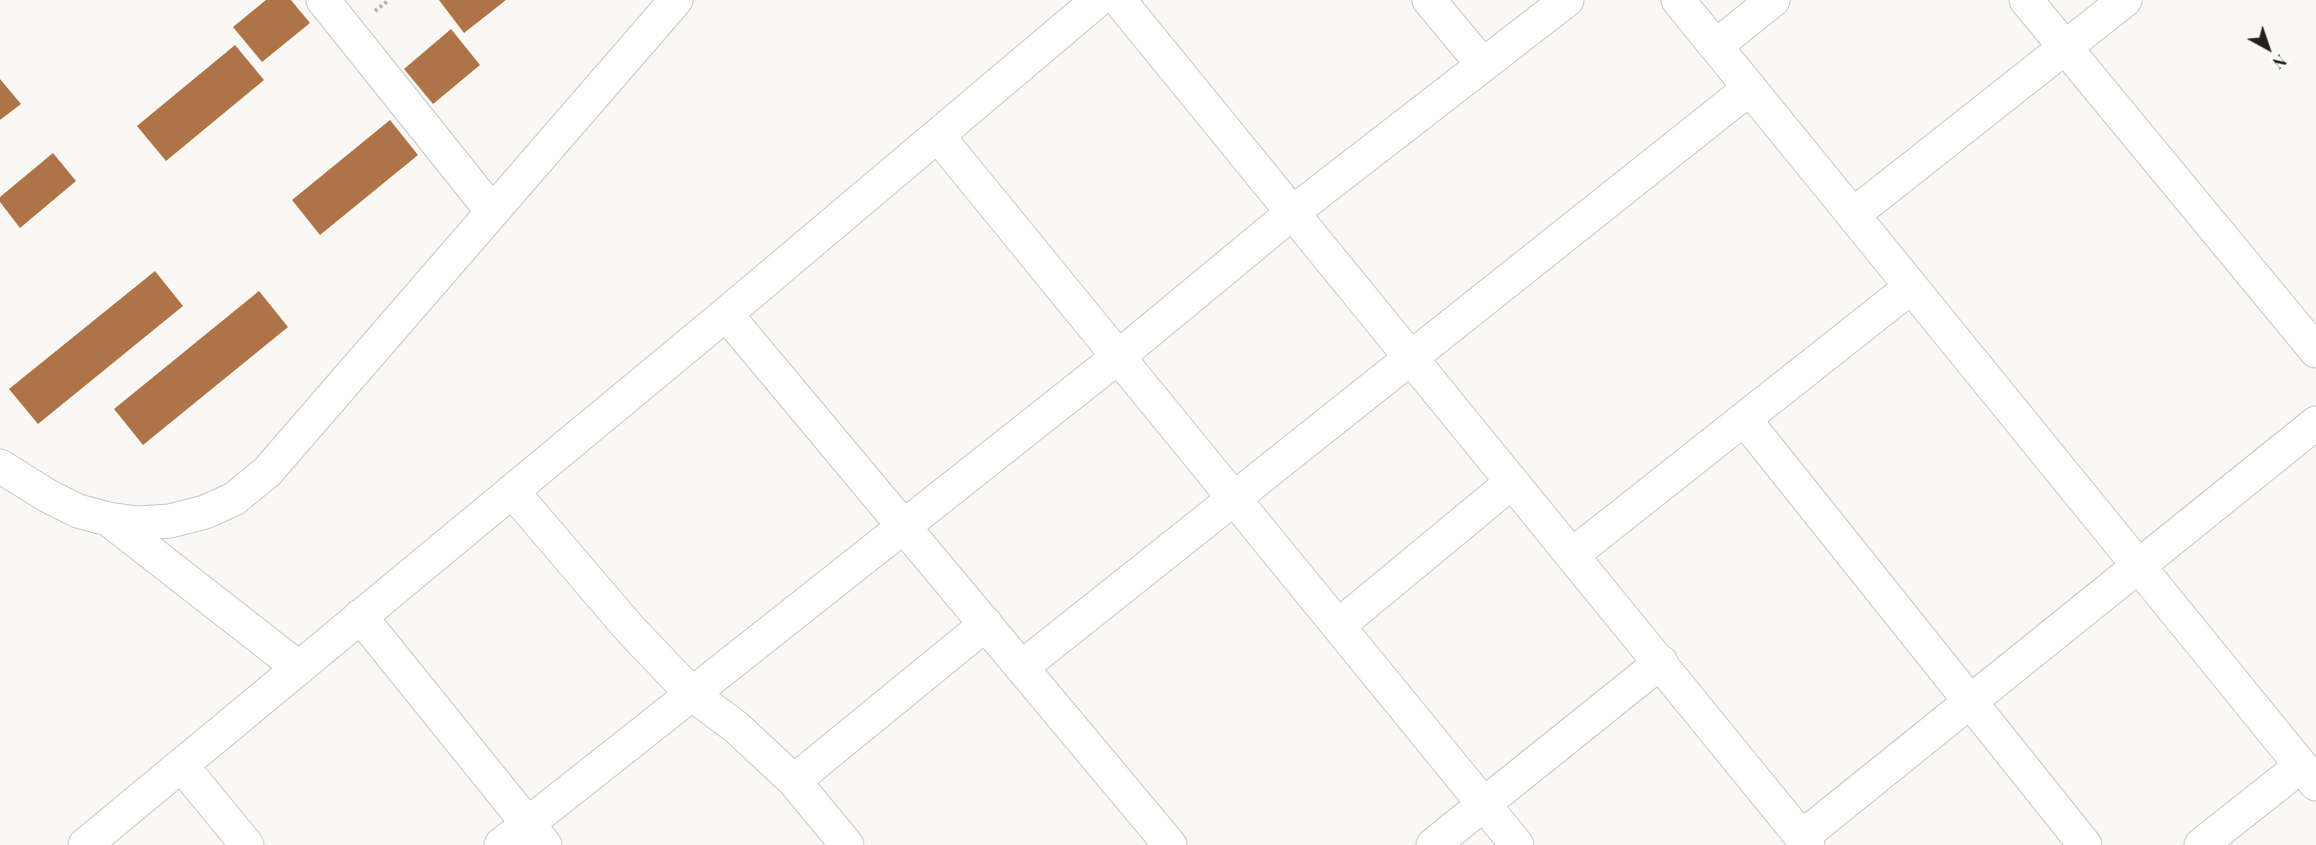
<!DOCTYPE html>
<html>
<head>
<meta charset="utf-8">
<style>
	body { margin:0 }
	#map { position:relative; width:2316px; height:845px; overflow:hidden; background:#faf8f4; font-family:"Playfair Display",serif }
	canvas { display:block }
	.north { position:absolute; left:2238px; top:18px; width:60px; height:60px; -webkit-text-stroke:4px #fff; paint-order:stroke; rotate:140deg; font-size:16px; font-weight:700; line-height:24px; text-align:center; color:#22211f }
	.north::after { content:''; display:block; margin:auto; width:21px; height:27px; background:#22211f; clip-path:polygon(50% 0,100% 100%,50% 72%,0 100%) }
</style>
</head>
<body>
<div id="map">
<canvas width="2316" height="845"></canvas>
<div class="north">N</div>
</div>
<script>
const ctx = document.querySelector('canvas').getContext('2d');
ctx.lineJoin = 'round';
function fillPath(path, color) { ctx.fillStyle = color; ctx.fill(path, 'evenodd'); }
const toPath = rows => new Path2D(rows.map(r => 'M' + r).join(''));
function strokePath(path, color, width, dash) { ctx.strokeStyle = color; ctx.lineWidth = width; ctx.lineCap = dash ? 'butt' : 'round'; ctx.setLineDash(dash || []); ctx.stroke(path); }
const building = toPath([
	[266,0,291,0,310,23,262,62,233,27],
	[439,0,506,0,464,33],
	[451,29,480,65,433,104,404,69],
	[235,45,264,80,166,161,137,126],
	[0,79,21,104,0,120],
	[390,120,418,155,320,235,292,200],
	[53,153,76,181,20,228,0,202,0,197],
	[155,271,183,306,38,424,9,389],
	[259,291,288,327,143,445,114,409]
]);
const path = toPath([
	[375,11,389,0]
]);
const minor = toPath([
	[323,0,491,210],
	[1119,0,1808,845],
	[1429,0,1483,65],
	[1678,0,2316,784],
	[2026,0,2316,351],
	[1716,46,1773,0],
	[938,136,1517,845],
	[1854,214,2125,0],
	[726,314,1170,845],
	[1745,420,2085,845],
	[0,466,48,496,78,511,108,519,138,523,170,521,205,512,234,499,267,472,676,0],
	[512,491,630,629,693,695,736,727,794,781,847,845],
	[108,519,299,668],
	[1572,555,1911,287],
	[360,616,545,845],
	[1338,626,1512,482],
	[1022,667,1750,88],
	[182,766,247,845],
	[794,781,986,624],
	[1802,837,2316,423],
	[85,845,726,314,1098,0],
	[501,845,1118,357,1292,213,1567,0],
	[1433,845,1661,662],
	[2201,845,2301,766]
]);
fillPath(building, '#ae7447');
strokePath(minor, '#c8c7c2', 35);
strokePath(path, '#b7b5b2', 4, [3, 3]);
strokePath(minor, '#fff', 33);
</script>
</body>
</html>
